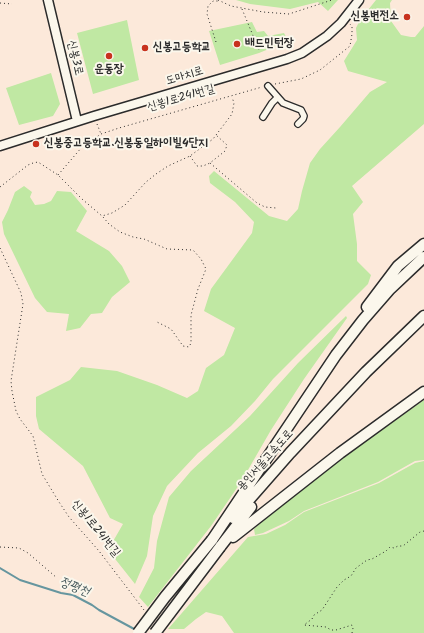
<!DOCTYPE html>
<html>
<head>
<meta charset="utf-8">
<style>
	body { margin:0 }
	canvas { display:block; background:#fce9da }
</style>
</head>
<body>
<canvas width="424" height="633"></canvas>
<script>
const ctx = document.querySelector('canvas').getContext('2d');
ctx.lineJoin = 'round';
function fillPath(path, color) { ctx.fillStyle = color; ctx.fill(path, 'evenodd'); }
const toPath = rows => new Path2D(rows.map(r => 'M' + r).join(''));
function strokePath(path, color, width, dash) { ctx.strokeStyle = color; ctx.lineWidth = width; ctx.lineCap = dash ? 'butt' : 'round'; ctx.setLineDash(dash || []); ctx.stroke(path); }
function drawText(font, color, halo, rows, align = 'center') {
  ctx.font = font + ' Kalam,"Poor Story",sans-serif'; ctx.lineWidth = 4; ctx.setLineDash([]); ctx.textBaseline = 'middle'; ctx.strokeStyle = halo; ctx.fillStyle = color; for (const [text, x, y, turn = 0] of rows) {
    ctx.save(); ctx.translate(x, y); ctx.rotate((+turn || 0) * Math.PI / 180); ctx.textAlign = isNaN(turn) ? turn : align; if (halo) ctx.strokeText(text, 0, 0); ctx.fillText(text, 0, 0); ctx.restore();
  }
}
const green = toPath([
	[236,0,338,0,328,11,318,2,290,9,250,4],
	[376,0,392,0,390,3,391,21,401,35,411,37,415,37,424,26,424,124,352,186,363,202,353,214,357,244,357,261,371,275,368,284,273,379,255,401,231,426,198,453,167,486,153,516,147,556,135,584,108,550,123,524,110,518,83,466,39,429,36,416,36,397,70,380,81,367,117,371,157,385,187,398,198,391,206,368,224,355,235,328,204,311,211,289,252,233,254,222,235,202,210,183,209,176,214,171,269,216,287,221,298,209,302,191,310,163,320,149,340,127,370,92,387,82,348,71,344,61,357,40,356,28,360,20],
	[127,20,139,80,93,94,77,33],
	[252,22,257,32,264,31,268,36,284,33,288,41,259,53,220,65,209,31],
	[51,73,60,104,53,116,19,125,6,88],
	[24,186,32,192,30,197,35,205,44,204,51,201,57,191,71,192,87,211,76,231,109,251,122,266,130,282,112,297,102,313,91,314,80,328,66,331,69,314,47,312,35,298,4,234,2,222,8,210,15,192],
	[346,316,347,318,304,379,271,430,241,482,211,526,148,607,139,597,154,568,157,541,169,497,191,471,250,416,298,363],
	[424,400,424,460,415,461,378,482,304,511,289,521,263,533,255,535,254,529,293,493],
	[424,461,424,633,234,633,222,616,206,612,196,619,184,629,168,629,248,537,266,534,285,525,304,512,379,483,415,463]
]);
const stream = toPath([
	[0,568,20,580,61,593,73,595,92,605,99,610,136,630]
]);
const path = toPath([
	[218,0,231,6,263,12,289,14,332,0],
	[0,3,12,4],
	[242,9,259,50],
	[216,42,207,14,208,6,213,1,220,1],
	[275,84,301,79,320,70,350,46,352,34,352,27,350,24],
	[97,124,101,134],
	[59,136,61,141,73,143,81,147],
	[190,156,197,166,203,166,210,163,225,151,227,145,216,135],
	[210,163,257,203,265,207,276,208],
	[58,175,82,147,101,134,119,128,262,87],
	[0,187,28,165,33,163,38,162,58,175,82,199,102,216,112,213,125,205,146,182,156,174,168,166,190,156,213,139,232,114,234,103,232,97],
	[103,217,109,224,120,232,133,237,144,239,167,249,193,250,201,259,206,269,198,289,191,315,191,343,189,347,183,346,171,329,155,321],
	[0,248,21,293,23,304,11,381,12,391,16,411,20,419,33,436,42,474,59,502,69,517,99,551,144,610],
	[0,547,19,548,28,553,57,578],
	[352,633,353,628,352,625,336,630,331,630,326,627,304,625,312,619,314,615,322,610,337,587,344,580,351,576,356,568,367,560,372,559,386,551,390,547,394,548,398,546,403,546,420,532,424,531]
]);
const street = toPath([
	[268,86,283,103,301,110,304,116,303,119,298,124],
	[263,117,272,103,277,98]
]);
const secondary = toPath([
	[48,0,77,121],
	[0,146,94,116,287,59,302,53,327,36,341,23,359,0]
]);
const highway = toPath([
	[367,307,398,266,424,244],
	[233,518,290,453,366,372,424,316],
	[233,537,340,453,424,392],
	[212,540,336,355,363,320,390,289,424,257],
	[220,547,251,507]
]);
const highwayBridge = toPath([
	[138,633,165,597,212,540],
	[155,633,220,547]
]);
const markers = [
	[407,17,4,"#c8321e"],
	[237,44,4,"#c8321e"],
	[145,48,4,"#c8321e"],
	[109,56,4,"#c8321e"],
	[36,144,4,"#c8321e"]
];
const poiNames = [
	["신봉변전소",399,17,"right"],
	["배드민턴장",245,44],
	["신봉고등학교",153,48],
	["운동장",109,70,"center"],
	["신봉중고등학교.신봉동일하이빌4단지",44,144]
];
const streetNames = [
	["신봉3로",74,58,77],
	["도마치로",185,77,-17],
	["신봉1로241번길",181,99,-16],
	["용인서울고속도로",266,461,-48],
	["신봉1로241번길",95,529,51]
];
const waterNames = [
	["정평천",74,588,22]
];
fillPath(green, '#c0e8a3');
strokePath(stream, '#66969f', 2);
strokePath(street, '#2b2b2b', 8);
strokePath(secondary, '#2b2b2b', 11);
strokePath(highway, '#2b2b2b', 13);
strokePath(path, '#2b2b2b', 1, [1, 3]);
strokePath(street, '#fbf7ec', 5.5);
strokePath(secondary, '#fbf7ec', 8);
strokePath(highway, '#fbf7ec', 10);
strokePath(highwayBridge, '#2b2b2b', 13, []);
strokePath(highwayBridge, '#fbf7ec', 10);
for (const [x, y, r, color] of markers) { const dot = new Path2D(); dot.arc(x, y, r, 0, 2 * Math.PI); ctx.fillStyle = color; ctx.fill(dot); strokePath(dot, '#fbf7ec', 1.5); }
drawText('bold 12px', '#2b2b2b', '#fbf7ec', poiNames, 'left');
drawText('12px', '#2b2b2b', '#fbf7ec', streetNames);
drawText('italic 13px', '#44585b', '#fbf7ec', waterNames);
</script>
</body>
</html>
